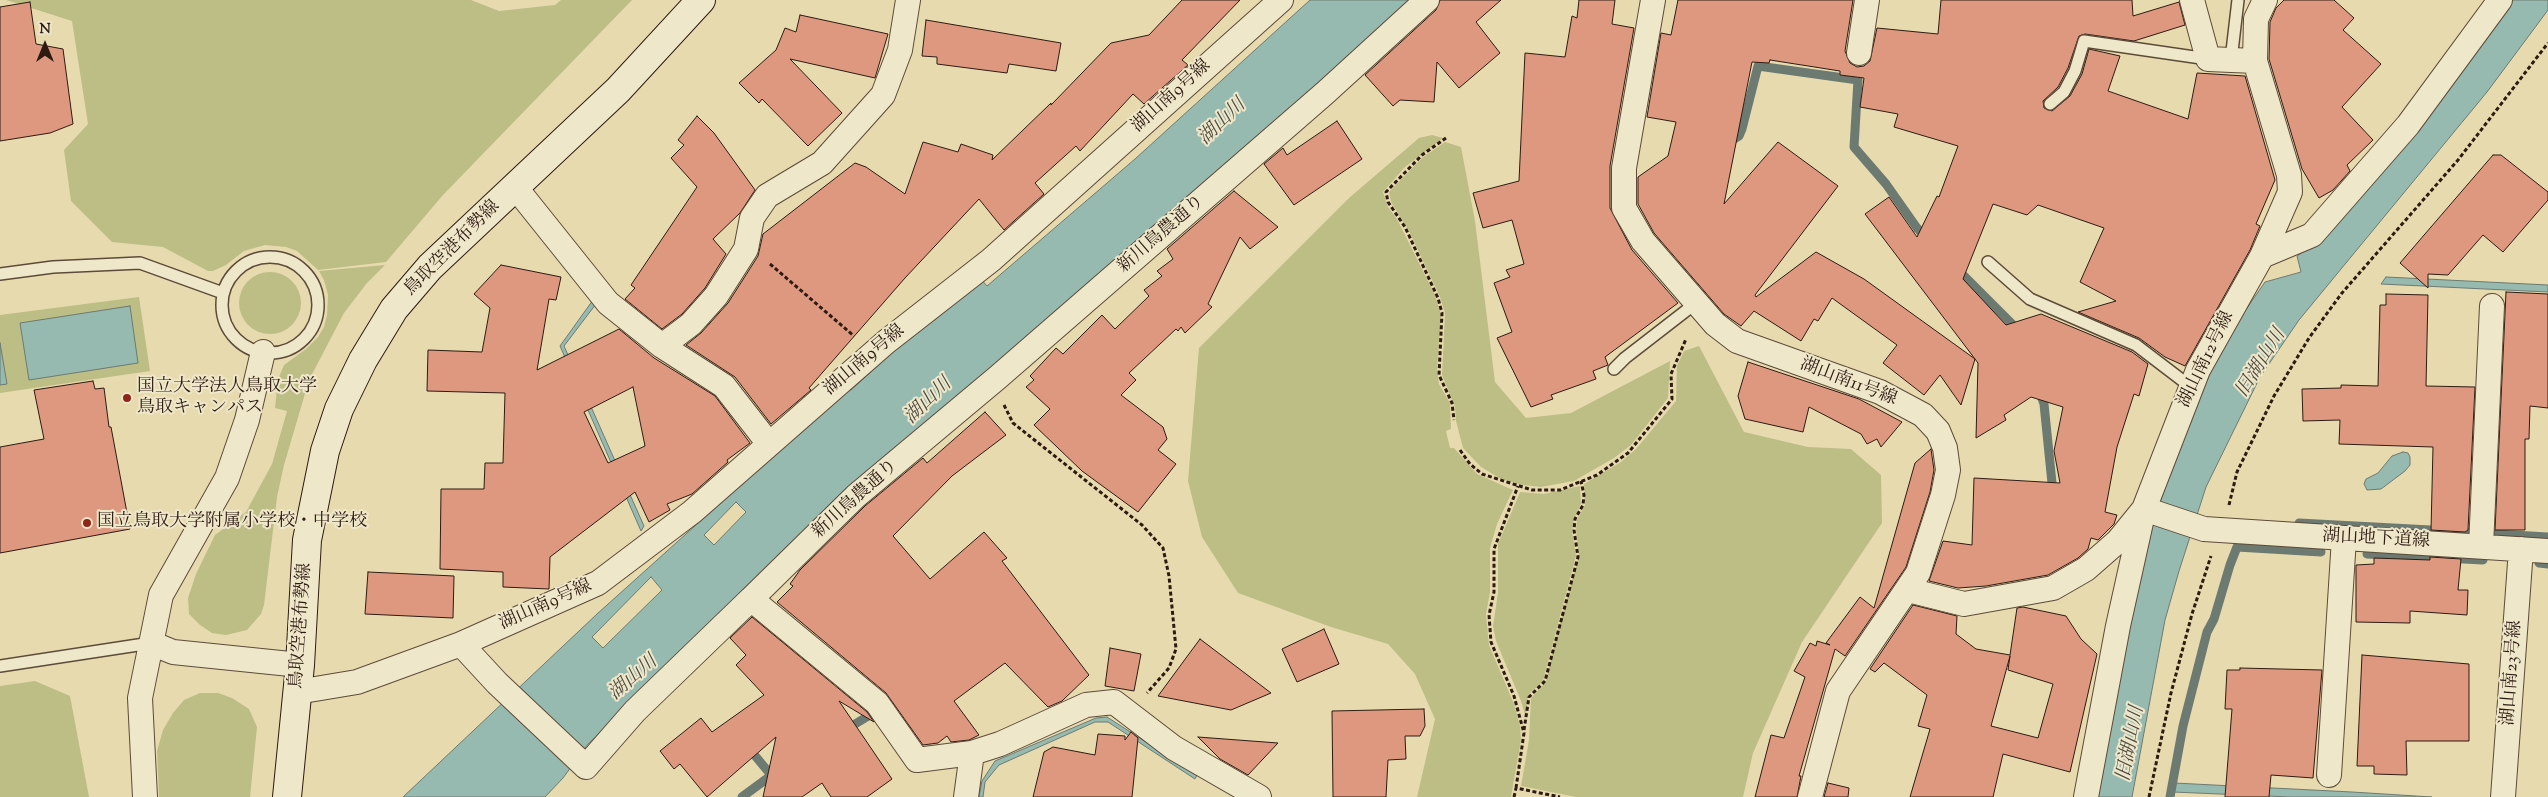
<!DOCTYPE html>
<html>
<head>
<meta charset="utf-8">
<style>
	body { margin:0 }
	#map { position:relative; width:2548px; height:797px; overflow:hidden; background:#e7daae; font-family:"Sorts Mill Goudy",serif }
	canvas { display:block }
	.north { position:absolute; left:20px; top:20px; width:50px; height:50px; -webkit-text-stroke:4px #efe7ca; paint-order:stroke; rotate:0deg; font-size:14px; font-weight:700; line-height:20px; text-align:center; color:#2d1b12 }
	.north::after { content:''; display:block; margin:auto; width:18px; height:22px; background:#2d1b12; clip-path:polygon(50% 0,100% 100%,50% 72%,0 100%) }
</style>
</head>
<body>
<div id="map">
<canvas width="2548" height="797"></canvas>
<div class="north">N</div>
</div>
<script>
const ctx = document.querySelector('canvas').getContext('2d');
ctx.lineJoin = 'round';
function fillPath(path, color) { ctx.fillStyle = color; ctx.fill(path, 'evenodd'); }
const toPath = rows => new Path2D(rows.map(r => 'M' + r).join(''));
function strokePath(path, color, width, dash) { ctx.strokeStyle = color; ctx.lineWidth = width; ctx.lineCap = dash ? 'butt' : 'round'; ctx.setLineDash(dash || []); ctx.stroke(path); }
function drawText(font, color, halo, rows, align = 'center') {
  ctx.font = font + ' "Sorts Mill Goudy","Noto Serif JP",serif'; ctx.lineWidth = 4; ctx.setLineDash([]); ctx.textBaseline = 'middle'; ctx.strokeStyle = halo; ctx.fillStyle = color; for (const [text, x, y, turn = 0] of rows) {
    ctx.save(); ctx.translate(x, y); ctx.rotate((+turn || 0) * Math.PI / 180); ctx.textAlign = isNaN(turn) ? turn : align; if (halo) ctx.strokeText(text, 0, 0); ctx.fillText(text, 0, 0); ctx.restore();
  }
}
const green = toPath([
	[6,0,471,0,499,11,555,5,561,0,632,0,443,195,386,262,318,270,297,251,286,247,265,245,244,251,226,265,213,271,208,271,163,247,112,242,71,201,64,150,88,124,72,21],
	[1432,135,1443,138,1405,167,1383,192,1388,207,1397,219,1435,295,1441,315,1437,370,1439,384,1450,403,1451,429,1446,431,1450,448,1454,448,1477,474,1513,490,1497,524,1490,548,1490,592,1486,614,1489,645,1514,704,1520,726,1521,740,1511,797,1417,797,1435,719,1415,674,1388,644,1331,627,1238,593,1202,537,1188,481,1199,348,1349,198,1419,138],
	[1445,142,1461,147,1475,221,1495,382,1526,418,1571,413,1670,361,1668,398,1631,445,1614,458,1574,481,1541,487,1523,485,1501,479,1481,467,1463,448,1456,421,1455,407,1442,375,1445,313,1440,297,1409,231,1391,202,1389,192,1423,157],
	[385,265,367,283,344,313,309,380,284,465,277,497,264,605,261,614,247,630,226,635,212,633,200,625,189,614,188,598,196,574,215,535,246,512,272,464,287,411,275,408,278,379,284,365,306,349,318,337,324,327,327,315,328,295,324,280,319,271],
	'239 303a31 31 0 1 1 62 0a31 31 0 1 1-62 0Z',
	[139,297,150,371,0,393,0,315],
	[1699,346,1744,432,1808,447,1851,449,1881,475,1882,523,1802,642,1753,753,1743,797,1576,797,1521,786,1529,740,1531,698,1546,682,1555,641,1579,556,1576,530,1577,520,1585,505,1584,484,1621,462,1636,449,1676,401,1677,366,1684,351],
	[1580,486,1581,504,1574,518,1572,531,1576,556,1543,681,1528,695,1526,718,1521,701,1496,641,1493,626,1498,593,1498,544,1520,492,1544,494],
	[35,681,70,696,89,797,0,797,0,686],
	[200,693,218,693,232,698,249,709,257,727,250,797,159,797,157,751,163,730,173,713,184,700]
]);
const water = toPath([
	[1310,0,1416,0,651,684,588,744,563,778,545,797,403,797,597,614,845,391,851,390,884,360,881,357,980,278,987,286,1135,159,1310,0],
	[736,502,746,512,714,545,704,535,736,502],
	[651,577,662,590,603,648,592,637,651,577],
	[2509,0,2548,0,2548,10,2487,92,2299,320,2260,377,2206,487,2179,571,2165,620,2132,797,2094,797,2144,551,2191,406,2238,321,2265,282,2301,272,2297,256,2309,248,2509,0],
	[2386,277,2548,285,2548,292,2381,284,2386,277],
	[593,300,596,304,564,346,644,526,641,531,560,346,593,300],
	[130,306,138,363,29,380,20,323,130,306],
	[0,343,7,384,0,385,0,343],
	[2403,452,2408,453,2410,457,2410,465,2405,471,2381,489,2367,490,2364,484,2366,479,2378,473,2392,456,2403,452],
	[1107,717,1197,775,1195,779,1108,722,1095,722,999,765,985,782,983,797,979,797,982,781,995,761,1096,718,1107,717],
	[2174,783,2352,792,2432,797,2290,797,2173,792,2174,783]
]);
const stream = toPath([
	[1728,143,1739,136,1742,129,1758,66,1858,80,1854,147,1886,184,1917,228,1928,239],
	[1956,268,2016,328,2018,333],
	[2039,390,2044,404,2053,493],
	[2299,523,2468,532],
	[2496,534,2548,537],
	[2367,554,2483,560],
	[2539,563,2548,564],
	[845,730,875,712],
	[747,746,771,775],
	[742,797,776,772],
	[2170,797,2183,726,2207,632,2214,619,2230,565,2237,547,2321,552]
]);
const building = toPath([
	[1182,0,1240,0,1182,60,1188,65,1144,104,1133,94,1080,151,1076,146,1035,183,1044,194,1004,230,979,199,905,278,809,388,811,390,771,424,735,377,686,345,701,333,728,303,758,256,763,234,855,163,866,167,905,194,923,142,958,152,961,144,993,155,992,160,1051,103,1051,105,1111,43,1149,35,1182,0],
	[1440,0,1501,0,1476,22,1500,53,1459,88,1437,62,1434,102,1400,100,1393,106,1365,75,1436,10,1440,0],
	[1579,0,1615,0,1612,24,1634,28,1610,166,1610,208,1632,250,1678,303,1605,357,1608,365,1593,371,1596,379,1551,395,1553,399,1531,407,1497,338,1512,332,1494,283,1510,277,1506,270,1524,264,1512,220,1483,228,1473,193,1519,181,1525,53,1565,57,1572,16,1577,18,1579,0],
	[1678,0,1853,0,1845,51,1850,63,1857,67,1864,66,1870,61,1877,28,1938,34,1941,0,2132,0,2133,16,2179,2,2185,25,2134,41,2085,34,2079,36,2068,68,2058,87,2043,101,2044,108,2052,111,2070,96,2082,74,2089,49,2120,56,2108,91,2188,119,2197,73,2245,76,2275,180,2256,224,2260,226,2250,250,2185,366,2165,357,2139,338,2078,312,2116,301,2080,282,2104,228,2038,205,2027,215,1993,204,1963,279,2006,325,2041,314,2132,352,2148,364,2139,396,2134,394,2117,447,2105,512,2117,515,2114,524,2098,540,2091,538,2088,549,2078,558,2048,575,1986,586,1958,588,1929,581,1943,541,1972,545,1974,478,2060,483,2054,451,2063,407,2031,397,2004,415,2006,420,1976,438,1978,363,1975,359,1961,405,1940,375,1924,395,1883,363,1897,345,1832,298,1818,321,1814,319,1801,341,1754,311,1741,326,1724,314,1654,233,1638,204,1638,177,1668,156,1676,122,1647,117,1661,33,1671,35,1678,0],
	[1770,60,1840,71,1840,75,1864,78,1860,107,1898,114,1894,127,1958,146,1939,197,1937,196,1917,237,1889,197,1865,214,1975,359,1864,279,1816,252,1756,297,1755,295,1838,186,1778,142,1724,204,1752,62,1769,63,1770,60],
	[2284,0,2334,0,2354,18,2343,30,2381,64,2342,107,2373,140,2347,165,2350,171,2333,190,2319,198,2302,169,2269,59,2270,22,2276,8,2284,0],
	[30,2,36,44,63,49,73,124,50,133,0,141,0,7,30,2],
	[800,15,888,34,875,78,790,59,842,113,808,146,762,99,759,103,739,83,776,50,785,28,796,32,800,15],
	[926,20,1061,43,1056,71,1009,64,1007,73,937,64,937,57,922,56,926,20],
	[697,116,714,133,755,190,740,213,713,239,726,254,705,288,682,314,662,329,625,299,635,288,631,285,697,187,671,158,684,145,678,140,697,116],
	[1337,121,1362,159,1294,205,1264,164,1283,148,1287,155,1337,121],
	[2493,155,2501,155,2548,192,2548,200,2503,252,2483,235,2448,275,2428,274,2428,288,2400,263,2493,155],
	[1234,191,1278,227,1250,249,1240,237,1208,304,1212,307,1185,333,1181,327,1178,331,1176,329,1129,373,1136,380,1121,395,1163,427,1167,439,1158,450,1176,464,1138,512,1082,471,1034,425,1050,409,1026,387,1034,380,1030,376,1056,348,1063,354,1102,315,1115,329,1149,296,1144,290,1162,276,1157,271,1173,259,1167,249,1234,191],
	[501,265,561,277,556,300,549,299,537,370,619,329,654,358,715,396,750,443,727,460,728,462,692,494,667,504,670,510,649,522,635,492,550,557,549,589,503,587,503,572,440,569,441,489,484,489,485,463,503,463,505,393,427,391,428,350,482,352,490,308,474,294,501,265],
	[633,387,645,446,608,463,584,412,633,387],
	[2506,292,2548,294,2548,408,2530,406,2529,439,2525,439,2525,530,2495,530,2506,292],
	[2386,294,2428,295,2426,386,2475,387,2468,530,2465,532,2431,530,2433,447,2339,444,2340,420,2303,421,2302,389,2341,388,2341,385,2378,386,2380,305,2386,305,2386,294],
	[1748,362,1859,399,1902,422,1881,447,1877,439,1867,444,1861,434,1809,407,1803,432,1745,419,1738,396,1748,362],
	[93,381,95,389,104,388,109,427,111,427,130,529,0,553,0,447,44,439,34,390,93,381],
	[985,412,1006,435,952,476,893,536,930,579,984,532,1007,558,1002,561,1089,675,1062,701,1048,707,1005,663,954,701,979,735,969,740,951,742,947,736,938,743,923,745,886,693,777,602,793,586,790,584,800,570,865,506,923,458,927,463,985,412],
	[1931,449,1934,470,1930,492,1906,567,1845,656,1835,649,1799,776,1801,776,1797,797,1755,797,1771,735,1784,738,1805,677,1794,671,1810,643,1816,646,1817,641,1830,645,1826,643,1860,597,1874,608,1915,463,1931,449],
	[2430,557,2461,559,2458,590,2468,590,2467,615,2410,611,2410,623,2356,622,2356,565,2374,564,2374,558,2430,560,2430,557],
	[368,572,454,576,453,618,365,614,368,572],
	[1913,605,1957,616,1956,634,1976,649,2010,655,2017,608,2023,607,2066,616,2081,639,2097,654,2070,772,2003,754,1993,797,1910,797,1930,729,1918,726,1927,695,1884,663,1875,672,1870,669,1913,605],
	[2010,656,2008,670,2053,684,2038,738,1991,726,2010,656],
	[752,617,867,712,874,722,839,701,892,779,867,797,831,797,822,783,802,797,763,797,776,737,707,797,680,764,674,769,660,751,701,718,712,732,764,695,736,665,746,655,730,638,752,617],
	[1324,629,1339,664,1297,682,1282,649,1324,629],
	[1200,639,1271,693,1231,710,1158,696,1200,639],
	[1110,648,1141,654,1134,691,1105,686,1110,648],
	[2362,655,2469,664,2469,741,2406,741,2407,775,2374,774,2374,766,2357,766,2362,655],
	[2240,668,2322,670,2313,778,2271,775,2269,797,2225,797,2232,709,2225,709,2227,670,2240,670,2240,668],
	[1424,709,1425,726,1420,736,1405,736,1406,759,1388,760,1386,797,1333,797,1332,711,1424,709],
	[1131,732,1138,738,1132,797,1033,797,1044,752,1053,747,1095,755,1098,734,1125,736,1125,740,1131,732],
	[1198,737,1278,743,1248,775,1220,759,1198,737],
	[1828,783,1849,788,1848,797,1824,797,1828,783]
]);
const path = toPath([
	[1446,138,1422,155,1386,192,1388,202,1405,227,1438,298,1442,313,1439,375,1452,403,1454,420],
	[770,264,854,336],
	[1004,405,1013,423,1142,525,1163,548,1169,576,1176,649,1169,668,1147,693],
	[1460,450,1470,464,1482,474,1532,490,1560,490,1597,475,1628,453,1672,399,1671,374,1686,339],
	[2229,505,2237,472,2274,396,2309,338,2342,293,2458,160,2548,43],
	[1524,730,1529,697,1545,681,1578,557,1574,530,1575,519,1583,505,1584,495,1581,481],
	[1516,788,1524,733,1514,696,1491,642,1489,615,1494,592,1494,549,1518,486],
	[1514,797,1516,788,1560,797],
	[2149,797,2171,693,2192,614,2211,556]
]);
const lane = toPath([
	[2231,60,2238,0],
	[2050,104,2064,92,2075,71,2084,41,2208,59],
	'222 305a48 48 0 1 1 96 0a48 48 0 1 1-96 0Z',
	[1988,262,2030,299,2136,345,2191,387],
	[0,274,53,267,140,263,223,293],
	[1614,369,1625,358,1696,303],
	[0,666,151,643]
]);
const street = toPath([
	[1653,0,1624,168,1624,208,1643,241,1715,324,1737,341,1880,392,1923,415,1938,431,1945,448,1948,470,1943,495,1918,573,1838,691,1810,797],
	[1859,53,1867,0],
	[2255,61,2256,19,2265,0],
	[516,188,608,303,662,346,724,386,769,444],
	[2262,256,2312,235,2408,125,2500,0],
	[662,346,691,324,716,296,746,249,752,218,767,196,822,163,883,95,900,50,908,0],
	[2481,546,2492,306],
	[1908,590,1964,604,2053,588,2086,569,2118,541,2144,509,2198,370,2262,256,2290,192,2289,175,2255,61,2208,59,2192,0],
	[751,599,635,711,586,767,497,683,461,644,598,583,692,512,886,342,991,260,1281,0],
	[151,643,173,652,300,665],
	[297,692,357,682,461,644],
	[2329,775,2344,538],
	[145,797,140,698,161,595,227,478,247,420,263,352],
	[966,797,972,753],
	[1259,797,1174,748,1114,702,1086,705,1000,744,972,753,917,760,877,703,751,599,856,496,997,378,1325,93,1427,0],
	[2086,797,2118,626,2144,509,2204,529,2548,551],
	[2503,797,2521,549]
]);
const secondary = toPath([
	[287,797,300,665,307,540,325,451,339,409,363,360,394,309,430,267,618,90,701,0]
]);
const markers = [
	[127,398,5,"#8f2418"],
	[87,523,5,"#8f2418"]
];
const streetNames = [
	["湖山南9号線",1172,97,-42],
	["新川鳥農通り",1162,235,-41],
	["鳥取空港布勢線",453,249,-45],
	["湖山南12号線",2207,360,-64],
	["湖山南9号線",865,361,-40],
	["湖山南11号線",1848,383,21],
	["新川鳥農通り",856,500,-42],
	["湖山地下道線",2376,540,3],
	["湖山南9号線",546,606,-24],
	["鳥取空港布勢線",302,626,-86],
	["湖山南23号線",2513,673,-86]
];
const poiNames = [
	["国立大学法人鳥取大学",137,388],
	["鳥取キャンパス",137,409],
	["国立鳥取大学附属小学校・中学校",97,523]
];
const waterNames = [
	["湖山川",1223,123,-44],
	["旧湖山川",2262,364,-58],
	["湖山川",929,402,-44],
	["湖山川",634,679,-41],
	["旧湖山川",2132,744,-79]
];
fillPath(green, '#bcbe86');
fillPath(water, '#97bab0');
strokePath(water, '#6d7a71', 1);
strokePath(stream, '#6d7a71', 9);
fillPath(building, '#dd987f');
strokePath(building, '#2d1b12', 1);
strokePath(lane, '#5c4b39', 14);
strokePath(street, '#5c4b39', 26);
strokePath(secondary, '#2d1b12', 30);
strokePath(path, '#2d1b12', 3, [4, 2.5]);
strokePath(lane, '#efe7ca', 11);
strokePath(street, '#efe7ca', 24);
strokePath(secondary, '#efe7ca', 28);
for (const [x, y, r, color] of markers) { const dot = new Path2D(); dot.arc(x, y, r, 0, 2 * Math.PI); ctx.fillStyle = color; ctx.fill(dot); strokePath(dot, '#efe7ca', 2); }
drawText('18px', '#2d1b12', '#efe7ca', streetNames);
drawText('18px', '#2d1b12', '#efe7ca', poiNames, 'left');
drawText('italic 19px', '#4d4b41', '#efe7ca', waterNames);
</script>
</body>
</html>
